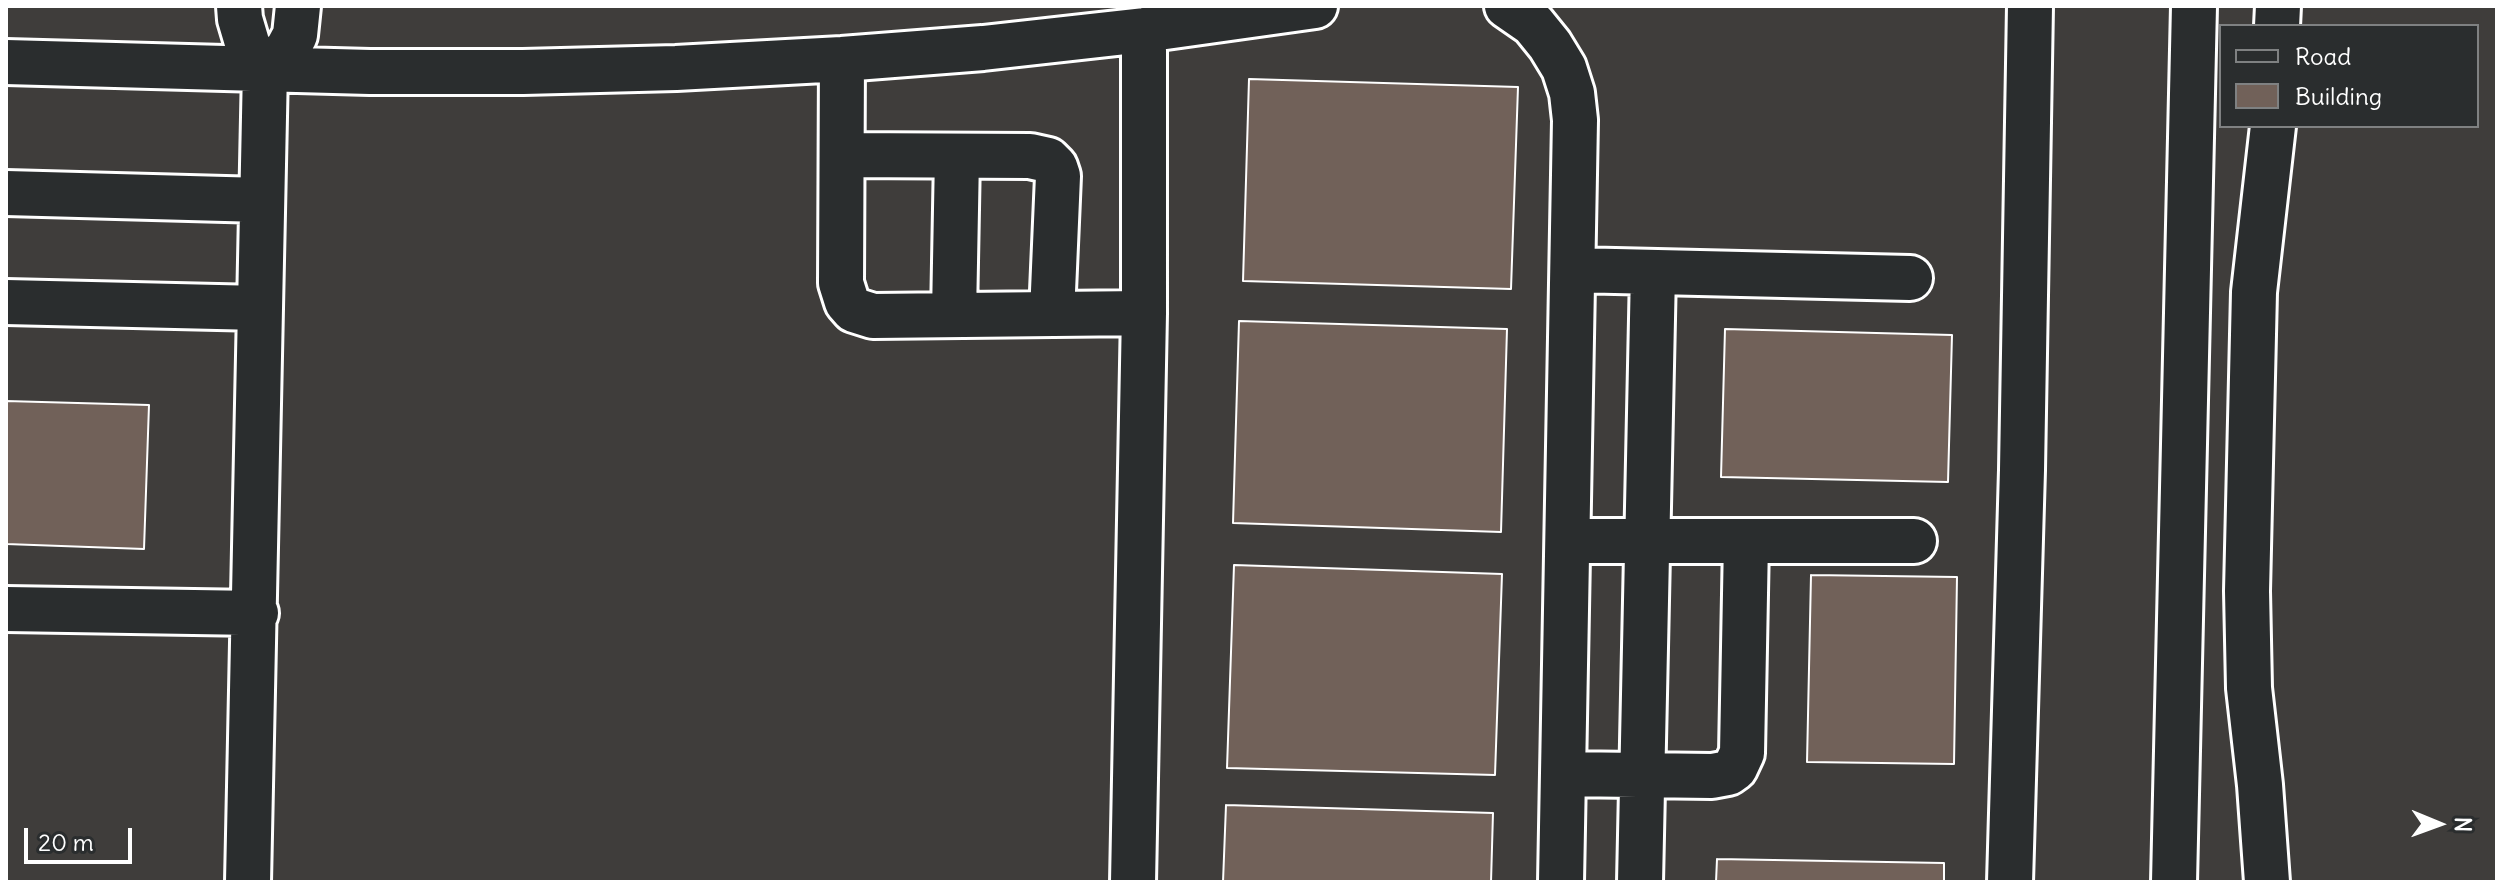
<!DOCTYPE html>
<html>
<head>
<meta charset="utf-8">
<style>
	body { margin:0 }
	#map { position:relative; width:2503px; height:888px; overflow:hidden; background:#3f3d3b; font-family:Delius,sans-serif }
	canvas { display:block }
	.frame { position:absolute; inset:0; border:8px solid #fff; pointer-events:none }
	.legend { position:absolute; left:2219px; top:24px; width:260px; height:104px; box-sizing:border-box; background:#2a2d2e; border:2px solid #7f8182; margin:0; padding:10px 14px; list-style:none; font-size:24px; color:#fff }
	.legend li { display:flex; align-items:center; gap:16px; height:40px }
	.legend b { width:40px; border:2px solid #7f8182 }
	.north { position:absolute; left:2399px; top:784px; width:80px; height:80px; -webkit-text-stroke:6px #2a2d2e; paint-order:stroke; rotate:91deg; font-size:22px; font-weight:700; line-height:32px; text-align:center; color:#fff }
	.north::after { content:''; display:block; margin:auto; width:28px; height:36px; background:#fff; clip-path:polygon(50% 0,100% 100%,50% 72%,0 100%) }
	.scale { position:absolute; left:24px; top:828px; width:108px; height:36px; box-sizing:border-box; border:4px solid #fff; border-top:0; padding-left:10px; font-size:24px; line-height:28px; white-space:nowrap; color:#fff; -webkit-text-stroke:6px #2a2d2e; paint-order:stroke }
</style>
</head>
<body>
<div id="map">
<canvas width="2503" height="888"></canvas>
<div class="frame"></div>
<ul class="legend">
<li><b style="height:10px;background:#2a2d2e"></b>Road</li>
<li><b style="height:22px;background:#716159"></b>Building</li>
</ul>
<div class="north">N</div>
<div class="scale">20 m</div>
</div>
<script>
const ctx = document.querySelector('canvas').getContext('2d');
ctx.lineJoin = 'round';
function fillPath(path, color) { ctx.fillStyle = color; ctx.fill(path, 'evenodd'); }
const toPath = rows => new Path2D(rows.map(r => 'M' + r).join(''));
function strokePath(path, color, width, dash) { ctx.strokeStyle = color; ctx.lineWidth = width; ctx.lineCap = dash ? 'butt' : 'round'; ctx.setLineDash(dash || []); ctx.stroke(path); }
const building = toPath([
	[1249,79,1518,87,1511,289,1243,281,1249,79],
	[1239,321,1507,329,1501,532,1233,523,1239,321],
	[1725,329,1952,335,1948,482,1721,477,1725,329],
	[6,401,149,405,144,549,6,544,6,401],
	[1234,565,1502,574,1495,775,1227,768,1234,565],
	[1811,575,1957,577,1954,764,1807,762,1811,575],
	[1226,805,1493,813,1491,882,1223,882,1226,805],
	[1717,859,1944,863,1944,882,1716,882,1717,859]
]);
const minor = toPath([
	[239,6,240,19,248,46,265,69,248,882],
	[1507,6,1533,24,1550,45,1564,68,1572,93,1575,120,1561,882],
	[2277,26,2278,6],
	[842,59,841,283,847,302,854,310,873,316,1144,313],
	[6,62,370,72,523,72,676,68,842,59,983,48,1144,30,1315,6],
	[265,69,278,60,288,48,295,35,298,6],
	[842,155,1030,156,1048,160,1055,167,1058,176,1052,314],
	[6,193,262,200],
	[1573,270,1910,278],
	[6,302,260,308],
	[954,315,957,156],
	[1569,541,1914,541],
	[6,609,256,613],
	[1563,774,1712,776,1728,773,1735,768,1742,753,1746,541],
	[1133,882,1144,313,1144,30],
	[1640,882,1653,272],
	[2010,882,2022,470,2030,6],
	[2174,882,2194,6],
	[2267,882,2260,785,2249,688,2247,591,2254,292,2273,126]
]);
fillPath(building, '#716159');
strokePath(building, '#fff', 2);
strokePath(minor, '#fff', 50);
strokePath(minor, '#2a2d2e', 44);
</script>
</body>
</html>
